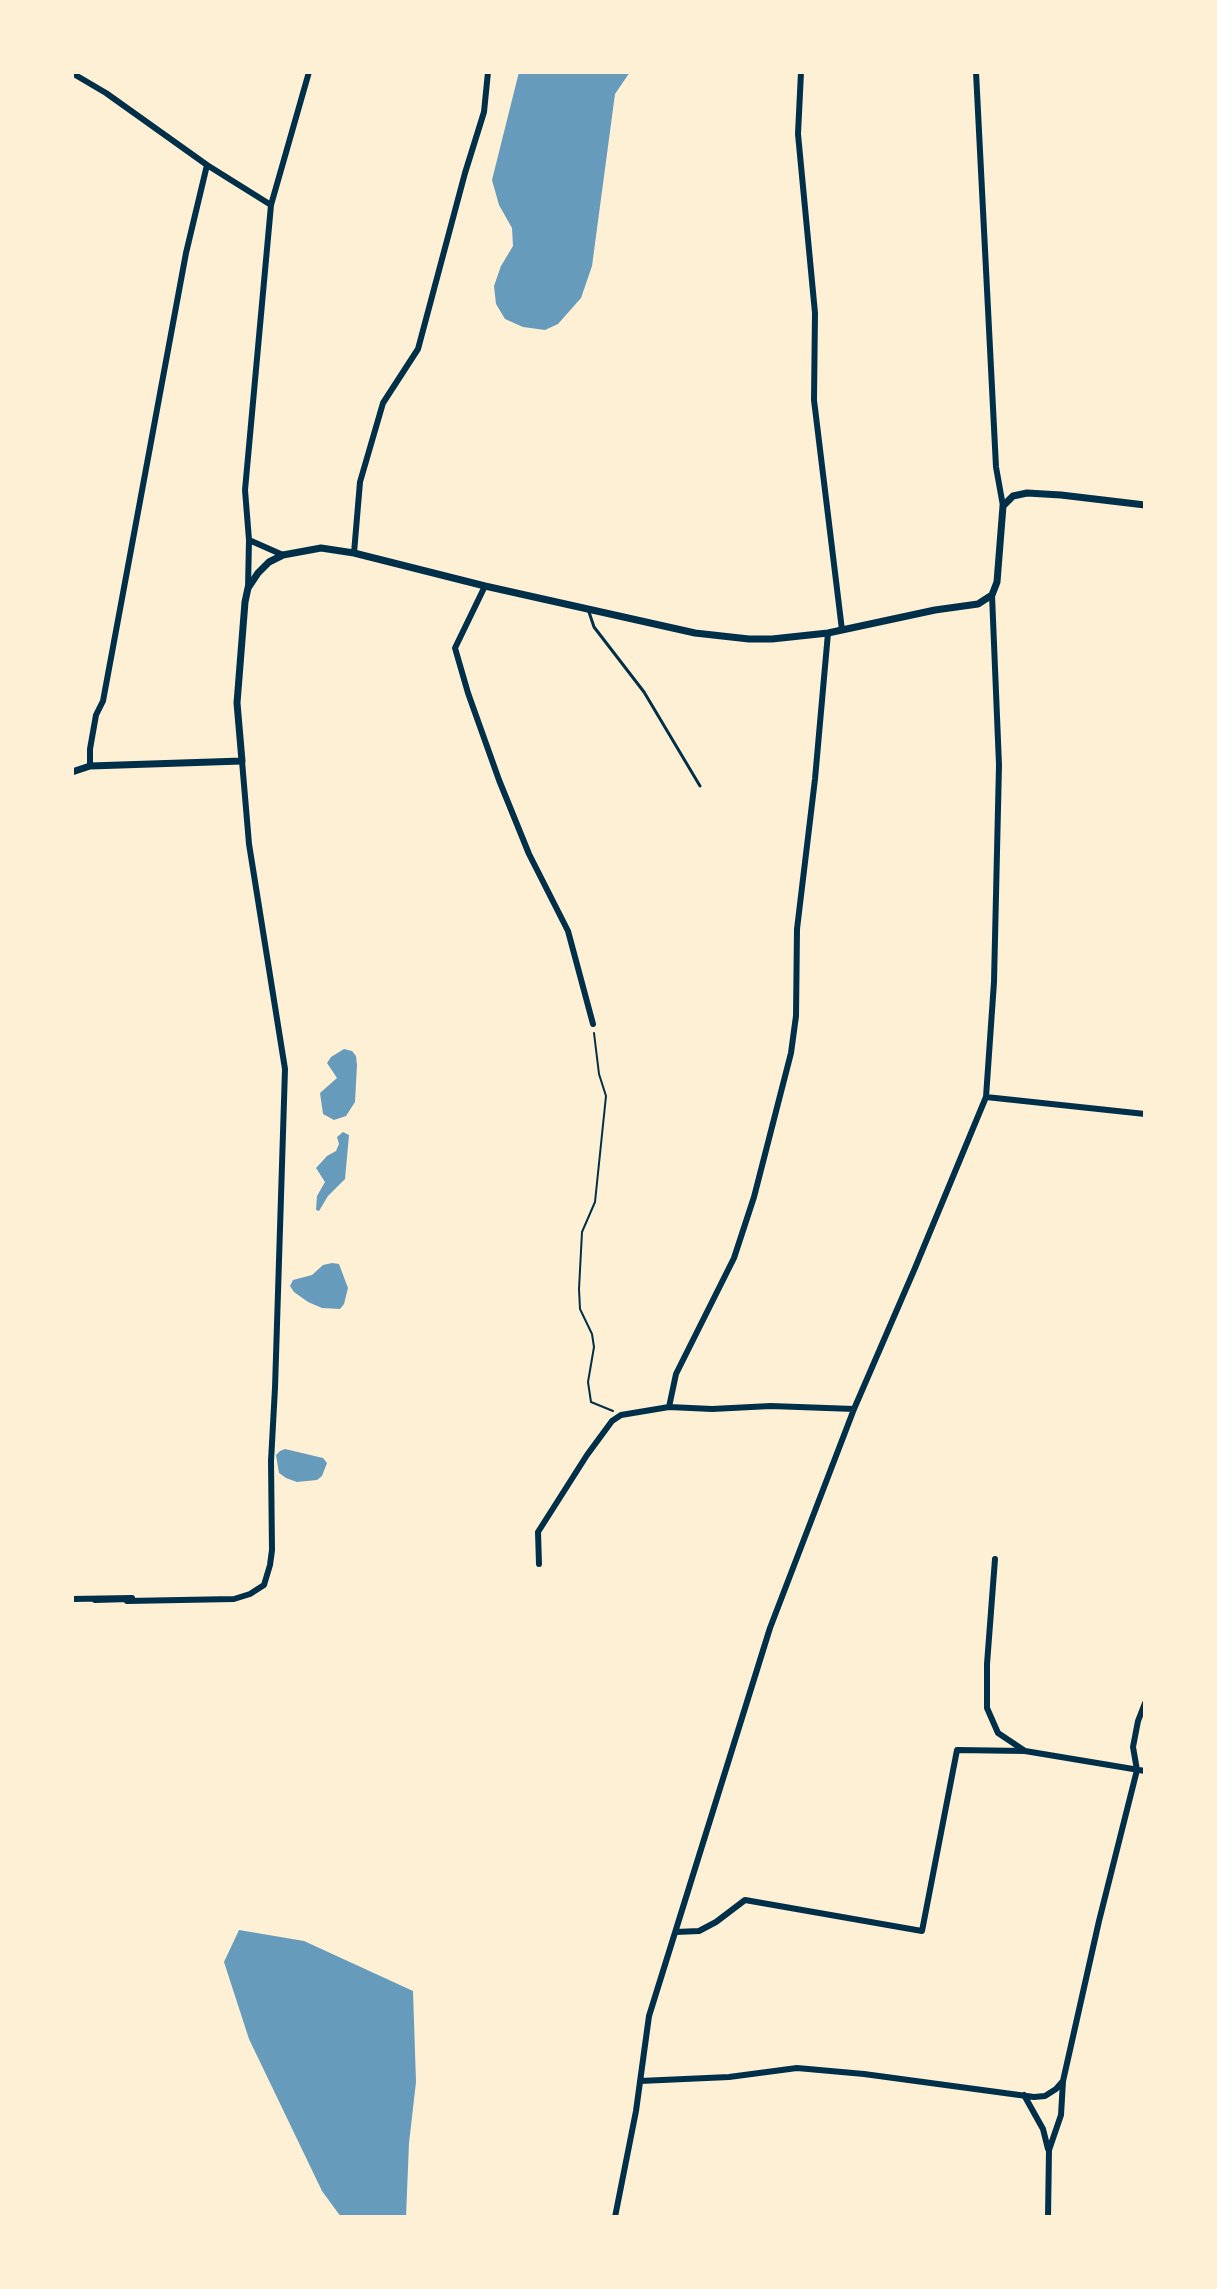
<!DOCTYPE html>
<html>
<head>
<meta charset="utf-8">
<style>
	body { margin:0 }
	#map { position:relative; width:1217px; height:2289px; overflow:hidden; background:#fdf0d5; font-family:"Fira Sans Condensed",sans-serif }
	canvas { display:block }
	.frame { position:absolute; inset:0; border:74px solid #fdf0d5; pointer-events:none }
</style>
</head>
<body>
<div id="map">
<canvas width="1217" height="2289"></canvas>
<div class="frame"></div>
</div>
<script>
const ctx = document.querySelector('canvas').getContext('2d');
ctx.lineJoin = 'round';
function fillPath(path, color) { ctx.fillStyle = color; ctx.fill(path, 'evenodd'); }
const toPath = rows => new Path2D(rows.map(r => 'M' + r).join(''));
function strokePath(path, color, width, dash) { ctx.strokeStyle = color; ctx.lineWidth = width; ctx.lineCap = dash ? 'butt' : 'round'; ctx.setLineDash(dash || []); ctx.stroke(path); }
const water = toPath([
	[519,72,630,72,615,94,592,266,581,298,558,324,545,330,523,327,505,319,496,304,494,286,501,266,513,246,512,228,499,205,492,180],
	[344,1049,352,1051,356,1056,357,1065,355,1102,346,1116,334,1120,323,1114,320,1093,337,1078,327,1063,331,1057],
	[343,1132,349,1135,345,1179,328,1196,319,1211,316,1210,317,1196,325,1182,316,1168,327,1156,336,1151,339,1144,337,1137],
	[332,1263,339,1264,348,1288,344,1304,340,1309,322,1308,308,1302,294,1292,290,1286,293,1280,312,1275,323,1265],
	[285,1449,323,1458,327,1463,322,1476,317,1480,297,1482,286,1478,279,1473,276,1455,280,1451],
	[239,1930,304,1941,413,1991,416,2082,409,2143,406,2217,341,2217,322,2191,249,2039,224,1962]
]);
const path = toPath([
	[594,1033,599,1074,606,1096,595,1202,582,1232,579,1289,580,1309,592,1334,594,1347,588,1382,591,1402,613,1411]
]);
const service = toPath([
	[588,609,594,627,644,692,700,786]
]);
const minor = toPath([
	[801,72,798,134,815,313,814,400,842,630],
	[976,72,996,467,1003,506],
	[72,73,106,93,207,165,271,205],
	[249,540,283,555],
	[354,553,360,482,383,403,418,349,465,173,484,112,488,72],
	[485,586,455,648,468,693,499,780,529,854,568,931,593,1024],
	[248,588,249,540,245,490,271,205,309,72],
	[90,766,90,749,96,715,103,701,186,253,207,165],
	[986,1097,1145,1114],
	[669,1407,676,1374,734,1258,754,1197,791,1053,796,1016,797,929,815,779,828,633],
	[995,1559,987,1664,987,1708,998,1733,1025,1751],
	[539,1564,538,1532,587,1455,612,1421,621,1415,669,1407,712,1409,771,1406,854,1409],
	[72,1599,132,1598],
	[95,1600,129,1599],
	[127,1601,234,1599,250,1594,264,1585,270,1565,272,1550,271,1461,275,1388,285,1069,249,844,242,761],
	[676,1932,699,1931,716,1922,745,1900,922,1931,957,1750,1025,1751,1145,1771],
	[640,2081,729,2077,797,2068,864,2074,1034,2097,1045,2096,1056,2089,1063,2081],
	[1024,2095,1043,2129,1048,2149],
	[615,2217,636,2111,649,2016,770,1628,854,1409,915,1268,986,1097,994,982,999,765,992,595],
	[1048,2217,1049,2150,1061,2115,1063,2081,1099,1921,1137,1770,1133,1747,1138,1721,1145,1703]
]);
const tertiary = toPath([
	[72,772,90,766,242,761,237,703,245,602,248,588,258,573,269,562,283,555,321,548,354,553,485,586,695,633,749,639,772,639,828,633,935,610,978,604,992,595,997,582,1003,506,1013,496,1027,493,1061,495,1145,505]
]);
fillPath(water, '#669bbc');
strokePath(path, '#003049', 2);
strokePath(service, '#003049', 3);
strokePath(minor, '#003049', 6);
strokePath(tertiary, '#003049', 7);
</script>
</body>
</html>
